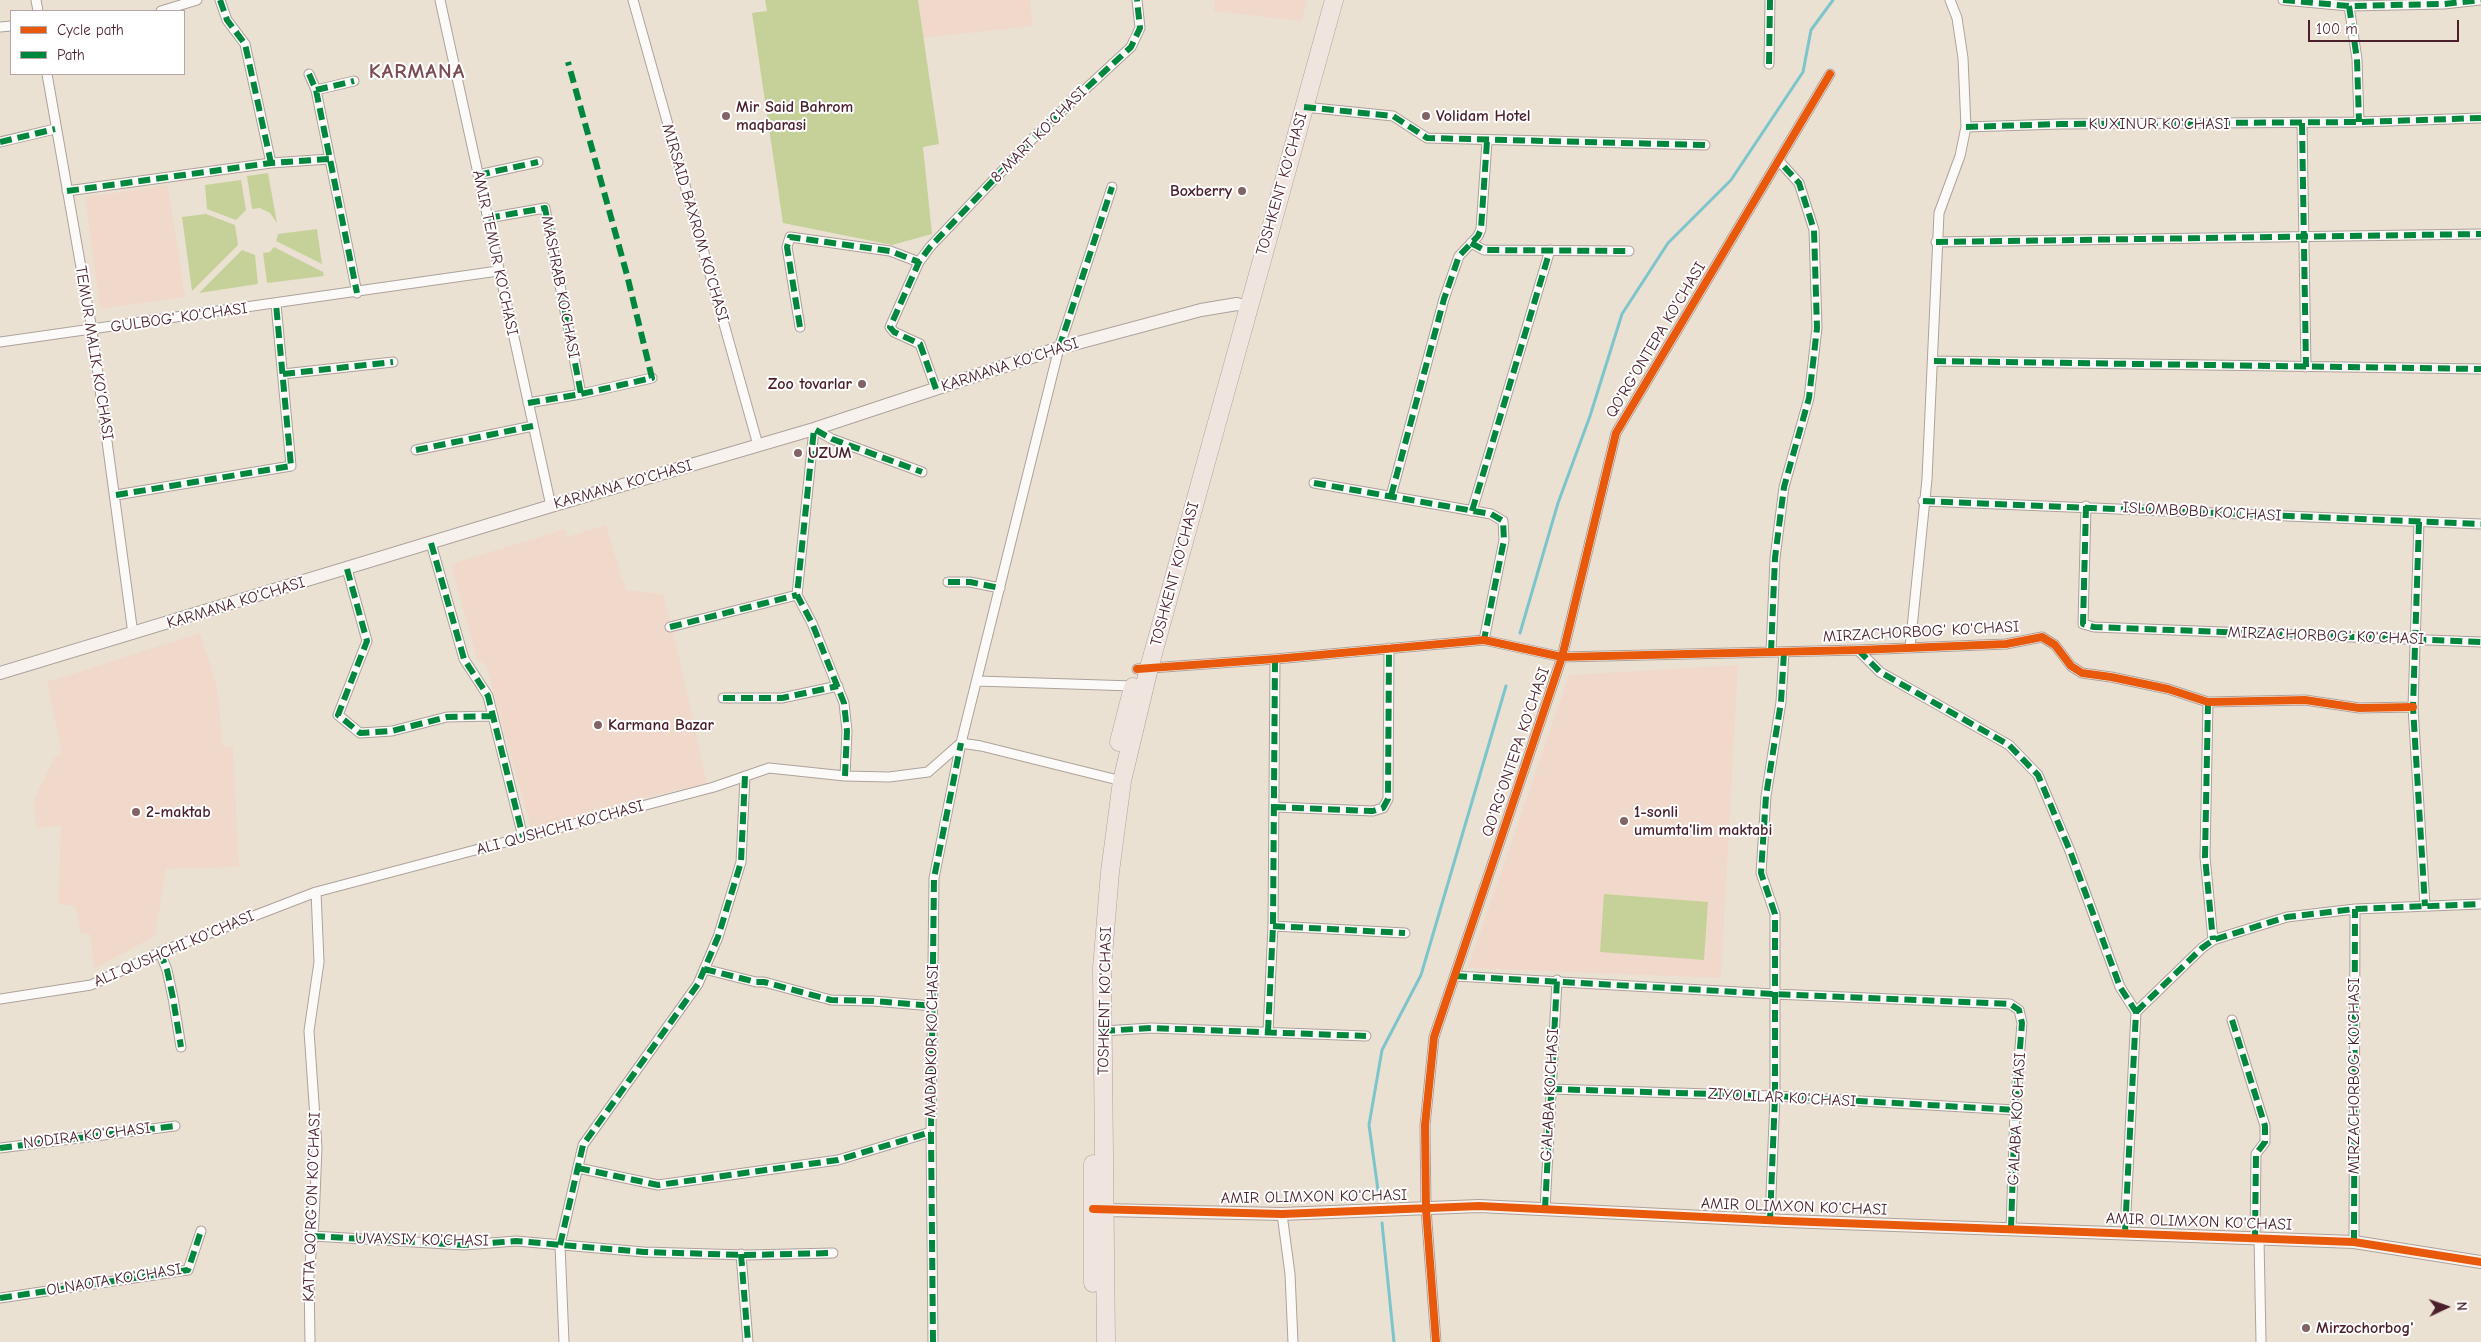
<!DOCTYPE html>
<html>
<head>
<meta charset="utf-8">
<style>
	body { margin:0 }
	#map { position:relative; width:2481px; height:1342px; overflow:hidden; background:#ebe1d3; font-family:"Comic Neue",sans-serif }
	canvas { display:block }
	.legend { position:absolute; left:10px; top:10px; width:175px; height:65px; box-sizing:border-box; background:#fff; border:1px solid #b7a5aa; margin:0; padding:6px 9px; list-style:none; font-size:15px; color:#4a1f2b }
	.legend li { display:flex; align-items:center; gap:10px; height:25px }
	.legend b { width:25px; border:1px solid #b7a5aa }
	.north { position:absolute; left:2421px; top:1282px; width:50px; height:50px; -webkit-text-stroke:4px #fff; paint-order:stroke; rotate:87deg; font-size:14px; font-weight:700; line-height:20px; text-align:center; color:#4a1f2b }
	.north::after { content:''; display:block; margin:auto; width:18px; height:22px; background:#4a1f2b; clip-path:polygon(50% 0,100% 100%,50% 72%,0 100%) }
	.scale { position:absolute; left:2308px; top:20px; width:151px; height:22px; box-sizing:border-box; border:2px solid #4a1f2b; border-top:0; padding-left:6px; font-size:15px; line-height:18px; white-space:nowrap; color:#4a1f2b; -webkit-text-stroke:4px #fff; paint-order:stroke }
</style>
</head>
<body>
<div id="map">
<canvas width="2481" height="1342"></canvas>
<ul class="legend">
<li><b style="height:6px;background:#e8590c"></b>Cycle path</li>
<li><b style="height:6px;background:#00873e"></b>Path</li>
</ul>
<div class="north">N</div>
<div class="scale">100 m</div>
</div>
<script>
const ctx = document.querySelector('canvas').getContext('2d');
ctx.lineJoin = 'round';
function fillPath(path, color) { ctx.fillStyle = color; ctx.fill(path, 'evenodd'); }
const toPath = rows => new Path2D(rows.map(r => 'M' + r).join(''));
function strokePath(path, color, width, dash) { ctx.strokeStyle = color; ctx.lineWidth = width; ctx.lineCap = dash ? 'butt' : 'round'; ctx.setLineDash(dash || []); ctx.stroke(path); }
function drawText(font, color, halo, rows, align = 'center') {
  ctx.font = font + ' "Comic Neue",sans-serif'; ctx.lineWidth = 4; ctx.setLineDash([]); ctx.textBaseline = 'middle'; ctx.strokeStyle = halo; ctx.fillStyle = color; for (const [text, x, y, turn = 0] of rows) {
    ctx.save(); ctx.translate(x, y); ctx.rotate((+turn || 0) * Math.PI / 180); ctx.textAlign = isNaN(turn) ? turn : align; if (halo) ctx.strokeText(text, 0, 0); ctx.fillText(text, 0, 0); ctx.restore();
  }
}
const built = toPath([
	[918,0,1030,0,1033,26,923,38],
	[1215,0,1307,0,1302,21,1214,11],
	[168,185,185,297,100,309,85,197],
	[606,525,626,590,663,594,680,661,707,784,633,800,531,829,486,665,477,659,451,564,565,529,567,537],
	[200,633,217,686,223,747,233,747,239,867,166,869,155,936,94,969,90,934,81,934,75,906,58,904,61,826,36,828,34,799,54,758,62,753,47,682],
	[1738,665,1721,978,1468,968,1569,675]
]);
const green = toPath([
	[765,0,918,0,939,144,923,147,932,234,892,245,783,223,752,13,767,11],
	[268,173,277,223,270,213,260,208,252,209,247,176],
	[241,180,246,210,236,220,207,209,205,185],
	[206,214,235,225,238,245,192,291,182,217],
	[317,229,322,264,276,241,278,234],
	[274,247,323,272,324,276,267,283,263,253,270,252],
	[242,250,255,255,258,284,199,293],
	[1604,894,1708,902,1704,960,1600,952]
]);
const stream = toPath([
	[1520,633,1558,503,1590,416,1622,314,1668,243,1731,180,1803,72,1811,30,1833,0],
	[1378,1190,1369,1125,1382,1050,1421,975,1506,686],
	[1382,1223,1394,1342]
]);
const street = toPath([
	[36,0,38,11],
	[220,0,227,20,245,44,271,163],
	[440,0,551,506],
	[633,0,758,445],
	[2283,0,2349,6,2444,4,2481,0],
	[2349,6,2357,59,2359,122],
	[161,11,197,0],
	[0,27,11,26],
	[1769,64,1770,0],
	[47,74,92,330,133,634],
	[309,74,316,90,357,293],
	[316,90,354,81],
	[1304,107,1393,116,1427,138,1705,145],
	[2302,123,2306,367],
	[1966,127,2060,124,2359,122,2481,118],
	[0,142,55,129],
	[478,175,538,162],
	[67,191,271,163,329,159],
	[488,218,545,208,581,394],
	[1936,242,2481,234],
	[1471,243,1484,250,1629,251],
	[800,327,787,247,790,237,890,251,919,262],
	[0,342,498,271],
	[1934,361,2481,369],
	[283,374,393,362],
	[936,389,920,344,894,332,890,327,919,262,930,247,1039,132,1131,47,1140,28,1137,0],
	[528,403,581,394,652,378],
	[416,450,533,426],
	[1314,483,1491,514,1503,521,1504,540,1484,640],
	[116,495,291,466,276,304],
	[1391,496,1444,299,1459,256,1478,236,1481,229,1487,141],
	[1923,501,2481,524],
	[2086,506,2083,624,2094,627,2481,642],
	[1472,511,1550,250],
	[2419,522,2413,707,2425,906],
	[431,543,464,659,488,696,523,837],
	[347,569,367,641,338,715,360,733,392,731,447,717,493,716],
	[948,582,970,582,1000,588],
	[670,627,797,595],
	[1910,648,1927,479,1939,213,1960,156,1966,127,1963,58,1957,18,1950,0],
	[1858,650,1880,672,2009,745,2038,775,2070,851,2120,987,2136,1012,2125,1232],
	[1771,652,1775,558,1784,487,1809,398,1817,328,1814,230,1799,183,1779,161],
	[1137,669,1275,659,1484,640,1562,657,1858,650,2006,644,2042,637,2055,645,2071,666,2082,673,2111,677,2168,689,2208,702,2305,700,2359,708,2413,707],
	[977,681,1133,686],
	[723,698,782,698,838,686],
	[2208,702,2205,857,2213,940],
	[961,743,981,746,1122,781],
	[845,776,847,731,844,703,812,623,797,595,814,429,832,439,922,472],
	[1274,807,1373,811,1383,808,1388,799,1389,648],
	[1273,926,1405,933],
	[160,952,167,970,173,998,181,1047],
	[704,969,756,982,764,982,831,1000,873,1001,933,1006],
	[1455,976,1774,994,2010,1004,2019,1010,2022,1023,2015,1110,2011,1228],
	[0,999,91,985,163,951,316,892,714,787,769,768,845,776,889,777,928,772,961,743],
	[2136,1012,2202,948,2213,940,2232,934,2287,917,2355,909,2481,904],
	[2232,1020,2265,1126,2265,1142,2256,1154,2255,1238],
	[1103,1031,1151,1028,1366,1036],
	[1268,1032,1273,926,1275,659],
	[1550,1089,1775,1096,2015,1110],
	[0,1148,175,1126],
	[578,1168,658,1185,838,1160,931,1132],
	[1545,1209,1557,980],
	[1282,1214,1290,1274,1293,1342],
	[1770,1220,1775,1096,1775,914,1761,873,1766,796,1781,702,1784,652],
	[313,1236,464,1245,516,1241,644,1252,746,1255,833,1253],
	[2259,1238,2261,1342],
	[2354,1242,2355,909],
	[741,1254,748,1342],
	[0,1298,188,1270,201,1231],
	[310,1342,309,1276,314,1221,317,1147,309,1031,319,962,316,892],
	[564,1342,560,1245,583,1145,698,984,718,937,741,862,745,776],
	[933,1342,931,1132,934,878,961,743,1059,348,1112,187],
	[1436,1342,1426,1209,1425,1125,1434,1037,1562,657,1616,433,1830,74]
]);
const secondary = toPath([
	[0,673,551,506,814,429,1059,348,1201,310,1237,304,1248,307],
	[1105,1210,1282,1214,1479,1206,1786,1221,2354,1242,2481,1262]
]);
const highway = toPath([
	[1119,742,1133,687],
	[1093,1164,1093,1283],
	[1106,1342,1102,968,1110,872,1122,781,1149,668,1334,0]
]);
const quiet = toPath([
	[220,0,227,20,245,44,271,163],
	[2283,0,2349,6,2444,4,2481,0],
	[2349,6,2357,59,2359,122],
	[1769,64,1770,0],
	[309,74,316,90,357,293],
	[316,90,354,81],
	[1304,107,1393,116,1427,138,1705,145],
	[2302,123,2306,367],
	[1966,127,2060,124,2359,122,2481,118],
	[0,142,55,129],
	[478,175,538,162],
	[67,191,271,163,329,159],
	[488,218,545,208,581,394],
	[1936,242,2481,234],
	[1471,243,1484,250,1629,251],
	[800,327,787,247,790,237,890,251,919,262],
	[1059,348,1112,187],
	[1934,361,2481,369],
	[283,374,393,362],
	[936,389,920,344,894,332,890,327,919,262,930,247,1039,132,1131,47,1140,28,1137,0],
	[528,403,581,394,652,378,627,275,568,62],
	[416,450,533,426],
	[1314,483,1491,514,1503,521,1504,540,1484,640],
	[116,495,291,466,276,304],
	[1391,496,1444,299,1459,256,1478,236,1481,229,1487,141],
	[1923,501,2481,524],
	[2086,506,2083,624,2094,627,2481,642],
	[1472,511,1550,250],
	[2419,522,2413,707,2425,906],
	[431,543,464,659,488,696,523,837],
	[347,569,367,641,338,715,360,733,392,731,447,717,493,716],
	[948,582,970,582,1000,588],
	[670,627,797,595],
	[1858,650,1880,672,2009,745,2038,775,2070,851,2120,987,2136,1012,2125,1232],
	[1771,652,1775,558,1784,487,1809,398,1817,328,1814,230,1799,183,1779,161],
	[723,698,782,698,838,686],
	[2208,702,2205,857,2213,940],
	[845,776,847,731,844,703,812,623,797,595,814,429,832,439,922,472],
	[1274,807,1373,811,1383,808,1388,799,1389,648],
	[1273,926,1405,933],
	[160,952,167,970,173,998,181,1047],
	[704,969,756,982,764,982,831,1000,873,1001,933,1006],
	[1455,976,1774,994,2010,1004,2019,1010,2022,1023,2015,1110,2011,1228],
	[2136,1012,2202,948,2213,940,2232,934,2287,917,2355,909,2481,904],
	[2232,1020,2265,1126,2265,1142,2256,1154,2255,1238],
	[1103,1031,1151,1028,1366,1036],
	[1268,1032,1273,926,1275,659],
	[1550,1089,1775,1096,2015,1110],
	[0,1148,175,1126],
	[578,1168,658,1185,838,1160,931,1132],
	[1545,1209,1557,980],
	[1770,1220,1775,1096,1775,914,1761,873,1766,796,1781,702,1784,652],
	[313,1236,464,1245,516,1241,644,1252,746,1255,833,1253],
	[2354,1242,2355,909],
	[560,1245,583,1145,698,984,718,937,741,862,745,776],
	[741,1254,748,1342],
	[0,1298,188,1270,201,1231],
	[933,1342,931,1132,934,878,961,743]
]);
const cycleway = toPath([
	[1137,669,1275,659,1484,640,1562,657,1858,650,2006,644,2042,637,2055,645,2071,666,2082,673,2111,677,2168,689,2208,702,2305,700,2359,708,2413,707],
	[1093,1209,1282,1214,1479,1206,1786,1221,2354,1242,2481,1262],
	[1436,1342,1426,1209,1425,1125,1434,1037,1562,657,1616,433,1830,74]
]);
const markers = [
	[726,116,5,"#826366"],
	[1426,116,5,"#826366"],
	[1242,191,5,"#826366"],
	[862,384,5,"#826366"],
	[798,453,5,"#826366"],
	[598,725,5,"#826366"],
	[136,812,5,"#826366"],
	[1624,821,5,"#826366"],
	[2306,1328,5,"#826366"]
];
const poiNames = [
	["Mir Said Bahrom",736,107],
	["maqbarasi",736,125],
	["Volidam Hotel",1436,116],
	["Boxberry",1232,191,"right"],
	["Zoo tovarlar",852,384,"right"],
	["UZUM",808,453],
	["Karmana Bazar",608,725],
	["2-maktab",146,812],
	["1-sonli",1634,812],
	["umumta'lim maktabi",1634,830],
	["Mirzochorbog'",2316,1328]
];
const streetNames = [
	["KUXINUR KO'CHASI",2159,124],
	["8-MART KO'CHASI",1039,135,-45],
	["TOSHKENT KO'CHASI",1282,184,-74],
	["MIRSAID BAXROM KO'CHASI",695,223,74],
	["AMIR TEMUR KO'CHASI",495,253,78],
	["MASHRAB KO'CHASI",560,287,79],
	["GULBOG' KO'CHASI",179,318,-8],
	["QO'RG'ONTEPA KO'CHASI",1656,340,-59],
	["TEMUR MALIK KO'CHASI",94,353,81],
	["KARMANA KO'CHASI",1010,365,-18],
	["KARMANA KO'CHASI",623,485,-16],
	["ISLOMBOBD KO'CHASI",2202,512,3],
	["TOSHKENT KO'CHASI",1175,574,-75],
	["KARMANA KO'CHASI",236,603,-17],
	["MIRZACHORBOG' KO'CHASI",1921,632,-3],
	["MIRZACHORBOG' KO'CHASI",2326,636,2],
	["QO'RG'ONTEPA KO'CHASI",1516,752,-71],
	["ALI QUSHCHI KO'CHASI",560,828,-15],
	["ALI QUSHCHI KO'CHASI",174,949,-23],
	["TOSHKENT KO'CHASI",1105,1001,-89],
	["MADADKOR KO'CHASI",932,1041,-89],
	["MIRZACHORBOG' KO'CHASI",2354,1076,-90],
	["G'ALABA KO'CHASI",1550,1095,-87],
	["ZIYOLILAR KO'CHASI",1782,1098,3],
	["G'ALABA KO'CHASI",2017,1119,-87],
	["NODIRA KO'CHASI",87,1136,-7],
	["AMIR OLIMXON KO'CHASI",1314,1197,-1],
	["KATTA QO'RG'ON KO'CHASI",312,1207,-88],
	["AMIR OLIMXON KO'CHASI",1794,1207,2],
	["AMIR OLIMXON KO'CHASI",2199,1222,2],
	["UVAYSIY KO'CHASI",422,1240,1],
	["OLNAOTA KO'CHASI",114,1280,-9]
];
const districtNames = [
	["KARMANA",417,72]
];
fillPath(built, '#f0d9ca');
fillPath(green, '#c6d19a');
strokePath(stream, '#7cc5cc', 3);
strokePath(street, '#ada29b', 11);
strokePath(secondary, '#ada29b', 14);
strokePath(highway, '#ada29b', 19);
strokePath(street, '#fcfaf8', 9);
strokePath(secondary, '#f7f2ee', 12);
strokePath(highway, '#efe5de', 18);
strokePath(quiet, '#00873e', 6, [12, 6]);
strokePath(cycleway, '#e8590c', 8);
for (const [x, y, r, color] of markers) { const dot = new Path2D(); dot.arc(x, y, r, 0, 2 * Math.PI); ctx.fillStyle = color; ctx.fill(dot); strokePath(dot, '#fff', 2); }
drawText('bold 16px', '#4a1f2b', '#fff', poiNames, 'left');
drawText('16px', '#4a1f2b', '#fff', streetNames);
ctx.letterSpacing = '1px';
drawText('bold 21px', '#7b4c53', '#fff', districtNames);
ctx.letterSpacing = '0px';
</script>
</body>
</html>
